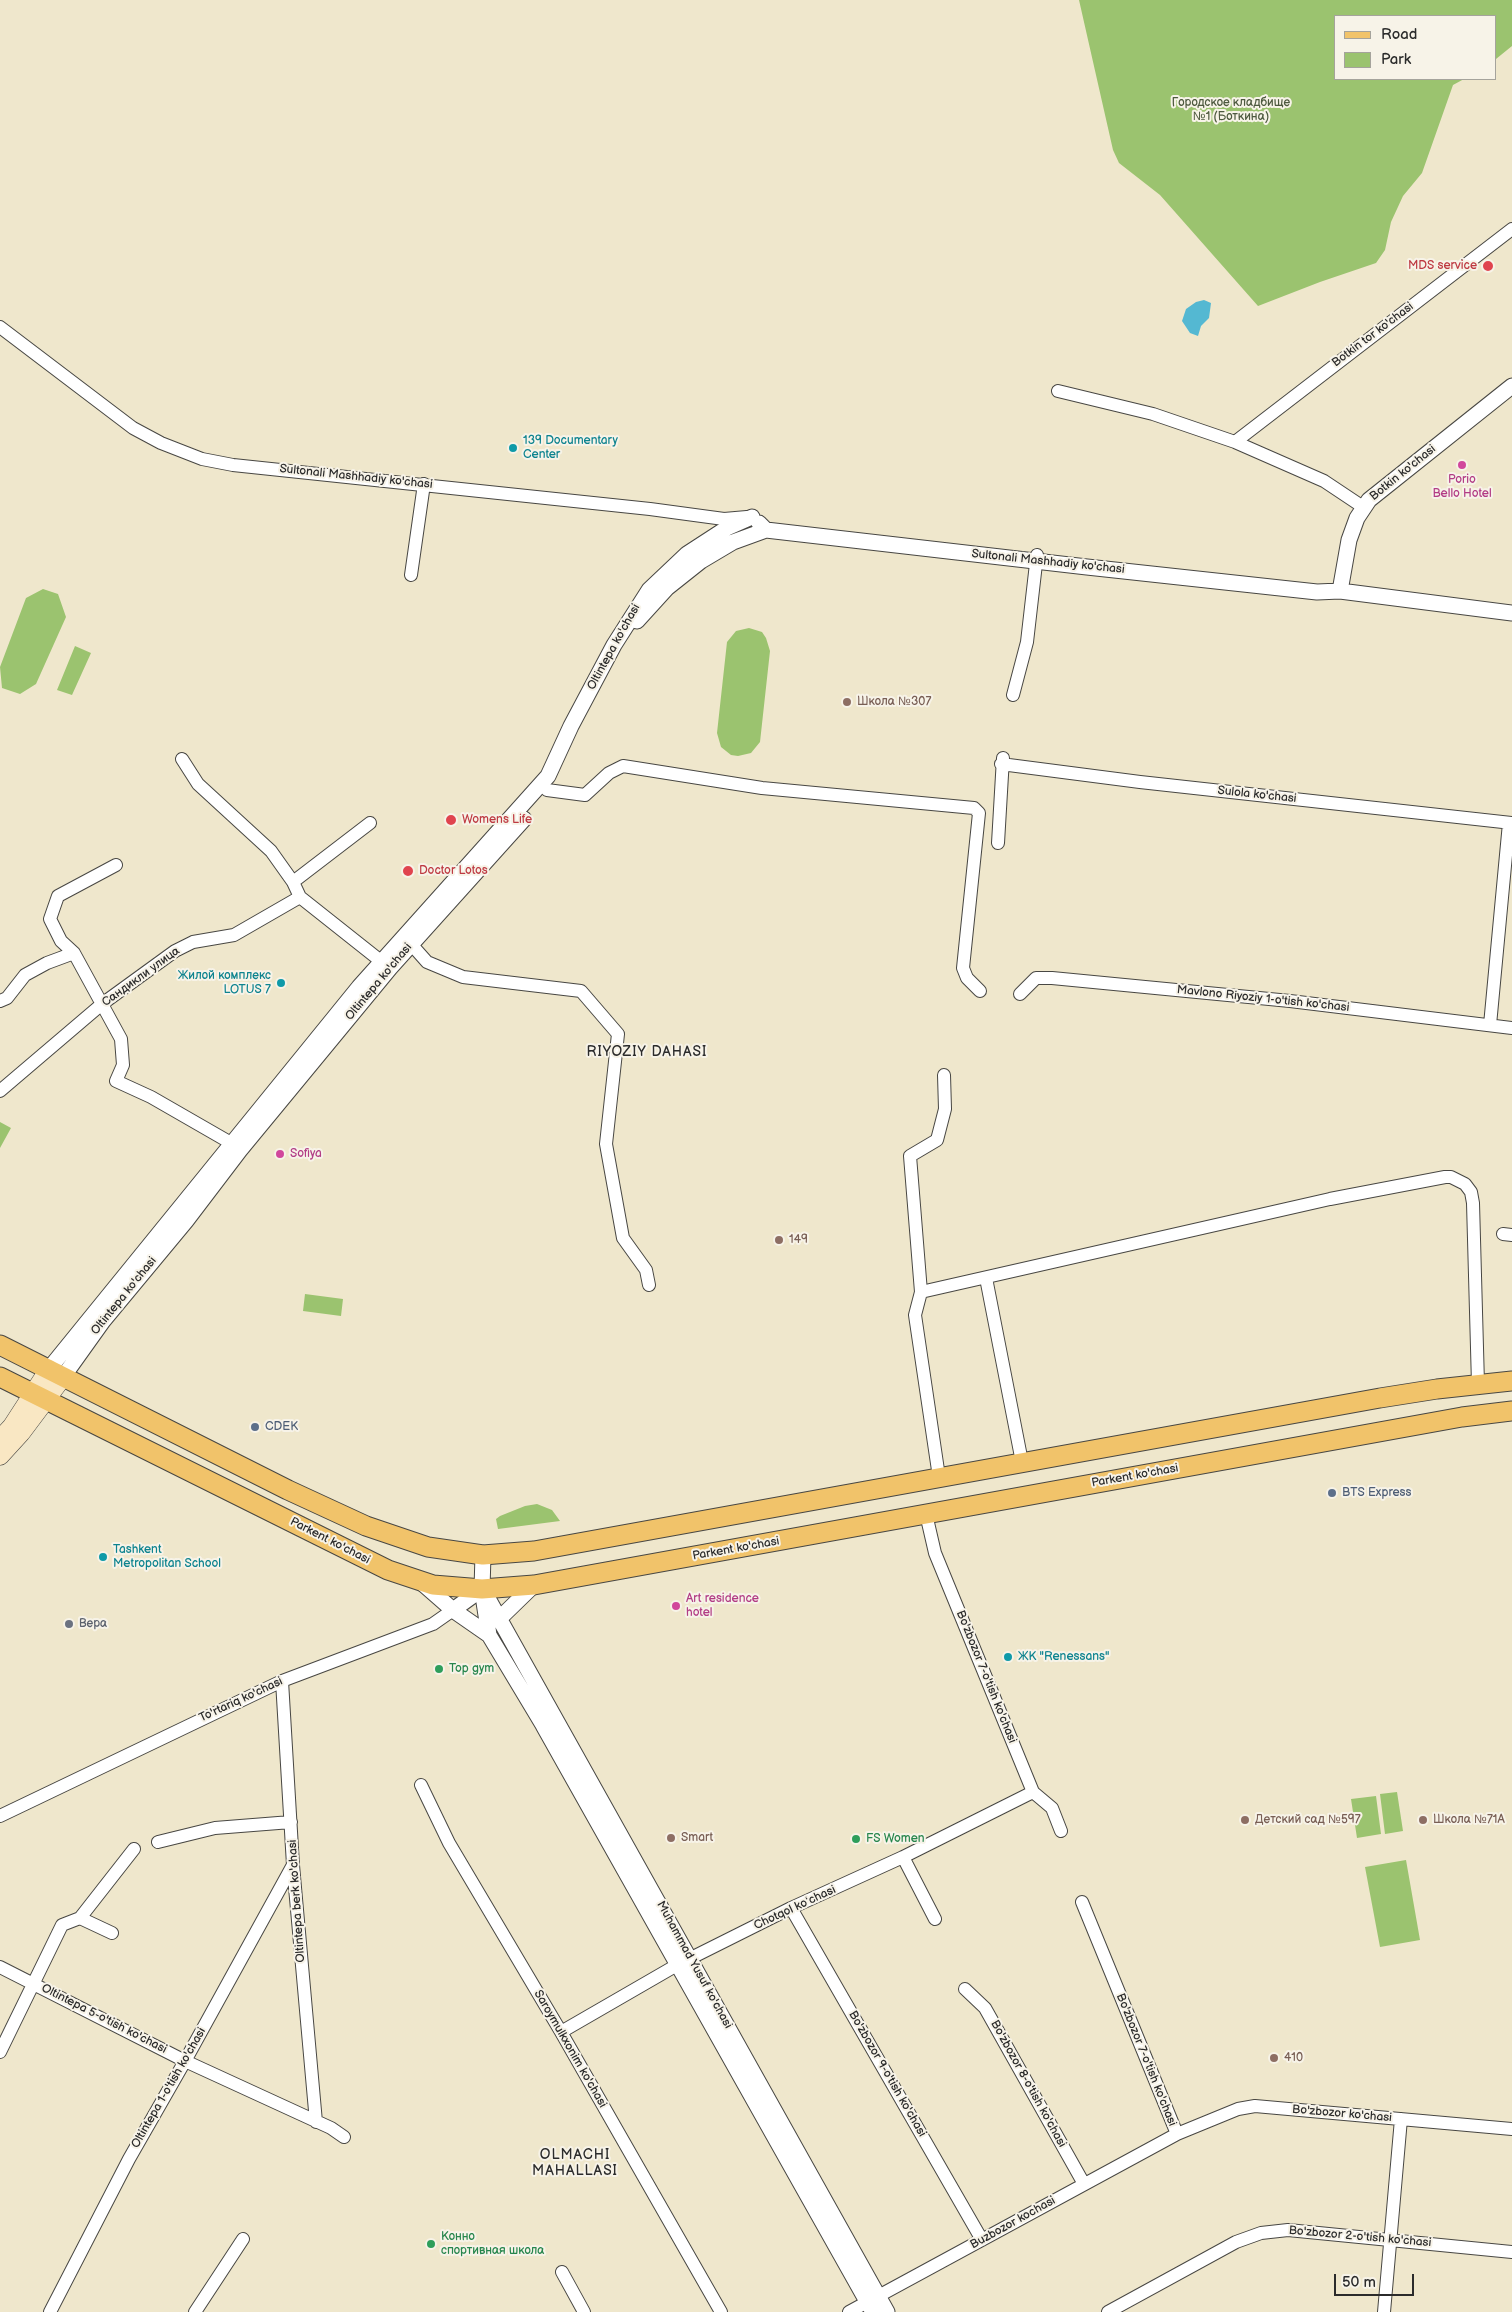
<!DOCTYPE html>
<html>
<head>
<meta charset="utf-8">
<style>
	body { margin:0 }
	#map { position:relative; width:1512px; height:2312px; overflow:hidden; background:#efe7cc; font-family:"Balsamiq Sans",sans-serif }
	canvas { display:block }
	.legend { position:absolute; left:1334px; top:15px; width:162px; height:65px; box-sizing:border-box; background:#f7f3e8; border:1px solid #a5a39c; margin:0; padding:6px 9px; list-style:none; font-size:15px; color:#2b2b2b }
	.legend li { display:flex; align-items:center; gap:10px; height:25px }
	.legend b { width:25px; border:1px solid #a5a39c }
	.scale { position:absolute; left:1334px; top:2274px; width:80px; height:22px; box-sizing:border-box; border:2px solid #2b2b2b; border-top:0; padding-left:6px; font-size:15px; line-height:18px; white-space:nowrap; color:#2b2b2b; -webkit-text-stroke:4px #f7f3e8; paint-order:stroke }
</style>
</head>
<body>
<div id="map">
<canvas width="1512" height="2312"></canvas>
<ul class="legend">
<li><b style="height:6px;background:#f1c36a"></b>Road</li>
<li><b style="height:14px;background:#9bc36f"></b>Park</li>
</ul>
<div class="scale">50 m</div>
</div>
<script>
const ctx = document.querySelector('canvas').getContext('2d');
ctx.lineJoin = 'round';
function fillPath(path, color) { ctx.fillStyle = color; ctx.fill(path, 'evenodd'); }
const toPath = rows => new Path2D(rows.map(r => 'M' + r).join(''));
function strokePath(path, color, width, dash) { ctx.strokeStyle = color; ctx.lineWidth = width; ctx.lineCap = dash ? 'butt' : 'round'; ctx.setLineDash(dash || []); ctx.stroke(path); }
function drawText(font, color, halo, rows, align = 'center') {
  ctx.font = font + ' "Balsamiq Sans",sans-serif'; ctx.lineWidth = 4; ctx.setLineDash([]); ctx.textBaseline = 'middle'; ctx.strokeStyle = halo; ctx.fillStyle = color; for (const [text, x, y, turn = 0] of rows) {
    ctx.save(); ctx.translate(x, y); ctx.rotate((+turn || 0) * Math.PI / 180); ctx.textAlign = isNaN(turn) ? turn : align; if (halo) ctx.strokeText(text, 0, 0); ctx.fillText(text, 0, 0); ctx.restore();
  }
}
const green = toPath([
	[1079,0,1512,0,1512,46,1496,59,1496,16,1336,16,1336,79,1464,79,1453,85,1422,173,1403,196,1391,222,1385,250,1376,263,1320,282,1258,306,1160,195,1119,163,1113,150],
	[43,589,58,594,66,617,36,684,20,694,2,688,0,667,26,598],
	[749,628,762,632,766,638,770,651,760,742,751,753,738,756,731,755,721,747,717,733,727,642,736,631],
	[75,646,91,653,72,695,57,690],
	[0,1122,11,1128,0,1148],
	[305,1294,343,1299,341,1316,303,1311],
	[537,1504,552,1510,560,1521,498,1529,496,1519,500,1516,525,1506],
	[1397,1792,1403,1831,1385,1834,1380,1794],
	[1376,1796,1381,1834,1357,1838,1351,1799],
	[1406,1860,1420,1940,1380,1947,1365,1867]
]);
const water = toPath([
	[1204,300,1211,303,1209,318,1201,326,1198,336,1190,333,1182,321,1186,309,1196,302]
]);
const minor = toPath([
	[0,327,133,428,161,443,202,459,233,465,650,509,724,519,747,517],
	[1058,391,1153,414,1235,442,1324,481,1363,507],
	[1235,442,1512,229],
	[411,575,424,484],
	[1013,695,1027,642,1037,555],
	[182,759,198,784,271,851,293,882,300,897,382,962],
	[1001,764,1140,782,1512,823],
	[547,790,585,795,609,773,623,766,762,788,974,808,979,813,963,968,967,978,980,991],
	[998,843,1003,758],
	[116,865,58,896,50,919,61,941,74,953,121,1039,123,1065,116,1081,151,1097,231,1143],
	[293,882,370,823],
	[411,944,427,962,463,977,581,991,618,1034,606,1144,623,1238,646,1270,649,1285],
	[1020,994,1036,978,1052,978,1290,1001,1512,1028],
	[0,1001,7,998,25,975,47,963,74,953],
	[1490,1025,1509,823],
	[0,1091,102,1004,175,951,193,942,234,935,300,897],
	[1503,1234,1512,1235],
	[986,1278,1022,1462],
	[921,1292,1330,1199,1445,1177,1451,1177,1465,1184,1471,1192,1473,1203,1478,1384],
	[939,1477,915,1315,921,1292,910,1156,937,1140,945,1109,944,1075],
	[926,1514,935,1553,1033,1792,1052,1808,1061,1831],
	[282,1681,293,1865,316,2122],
	[421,1785,449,1843,561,2032,721,2312],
	[0,1816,282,1681,433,1624,453,1610],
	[158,1842,215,1828,291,1822],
	[903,1857,935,1919],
	[1082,1902,1177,2134],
	[791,1908,982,2240],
	[80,1918,112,1933],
	[0,1967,185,2061,331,2128,344,2137],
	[965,1989,985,2008,1084,2184],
	[561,2032,677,1965,791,1908,903,1857,1033,1792],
	[0,2052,62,1925,80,1918,134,1849],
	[562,2272,584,2312],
	[50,2312,129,2159,185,2061,293,1865],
	[195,2312,243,2239],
	[849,2312,1177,2134,1238,2109,1255,2106,1512,2129],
	[1108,2312,1236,2242,1261,2233,1288,2230,1512,2252],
	[1384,2312,1401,2119]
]);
const tertiary = toPath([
	[759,523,766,530,1087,567,1317,592,1340,591,1512,613],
	[1340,591,1349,540,1357,518,1369,500,1512,386],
	[637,621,667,588,701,561,733,542,766,530],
	[49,1369,359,987,548,776,571,726,614,645,649,590,687,554,727,528,752,517],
	[63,1377,103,1321,186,1221,240,1150,390,968,524,819],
	[483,1555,482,1589,489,1635,543,1725,873,2312],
	[421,1582,453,1610,489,1635],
	[486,1595,887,2312],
	[453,1610,482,1589],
	[500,1618,534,1585]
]);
const secondary = toPath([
	[0,1439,12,1426,49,1369],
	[0,1456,21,1433,63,1377]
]);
const primary = toPath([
	[0,1345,288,1490,366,1526,428,1547,483,1555,534,1551,1380,1398,1437,1389,1512,1381],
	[0,1377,388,1570,433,1585,482,1589,534,1585,1462,1417,1512,1411]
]);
const markers = [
	[1488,266,6,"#e0444e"],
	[513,448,5,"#0f9aa8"],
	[1462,465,5,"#d1479c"],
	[847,702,5,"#8d6e63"],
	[451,820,6,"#e0444e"],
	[408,871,6,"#e0444e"],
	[281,983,5,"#0f9aa8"],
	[280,1154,5,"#d1479c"],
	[779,1240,5,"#8d6e63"],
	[255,1427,5,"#5c6f8a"],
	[1332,1493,5,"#5c6f8a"],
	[103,1557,5,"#0f9aa8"],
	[676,1606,5,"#d1479c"],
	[69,1624,5,"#6b7280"],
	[1008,1657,5,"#0f9aa8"],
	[439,1669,5,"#2e9e5b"],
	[1245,1820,5,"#8d6e63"],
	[1423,1820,5,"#8d6e63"],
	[671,1838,5,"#8d6e63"],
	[856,1839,5,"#2e9e5b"],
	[1274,2058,5,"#8d6e63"],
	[431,2244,5,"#2e9e5b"]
];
const parkNames = [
	["Городское кладбище",1231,103],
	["№1 (Боткина)",1231,117]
];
const healthNames = [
	["MDS service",1477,266,"right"],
	["Womens Life",462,820],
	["Doctor Lotos",419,871]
];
const streetNames = [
	["Botkin tor ko'chasi",1373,335,-37],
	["Botkin ko'chasi",1403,473,-39],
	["Sultonali Mashhadiy ko'chasi",356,477,6],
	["Sultonali Mashhadiy ko'chasi",1048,562,6],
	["Oltintepa ko'chasi",614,647,-61],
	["Sulola ko'chasi",1257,795,6],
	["Сандикли улица",141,977,-36],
	["Oltintepa ko'chasi",379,982,-50],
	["Mavlono Riyoziy 1-o'tish ko'chasi",1263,999,6],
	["Oltintepa ko'chasi",124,1296,-51],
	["Parkent ko'chasi",1135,1476,-10],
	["Parkent ko'chasi",330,1541,27],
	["Parkent ko'chasi",736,1549,-10],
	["Bo'zbozor 7-o'tish ko'chasi",986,1677,68],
	["To'rtariq ko'chasi",241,1700,-25],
	["Oltintepa berk ko'chasi",297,1901,-94],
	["Chotqol koʻchasi",795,1908,-25],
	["Muhammad Yusuf ko'chasi",694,1965,61],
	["Oltintepa 5-o'tish ko'chasi",104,2019,27],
	["Saroymulkxonim ko'chasi",570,2049,60],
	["Bo'zbozor 7-o'tish ko'chasi",1146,2060,68],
	["Bo'zbozor 9-o'tish ko'chasi",887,2074,60],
	["Bo'zbozor 8-o'tish ko'chasi",1028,2084,61],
	["Oltintepa 1-o'tish ko'chasi",169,2088,-60],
	["Bo'zbozor ko'chasi",1342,2114,5],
	["Buzbozor kochasi",1013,2223,-29],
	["Bo'zbozor 2-o'tish ko'chasi",1360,2237,5]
];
const cultureNames = [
	["139 Documentary",523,441],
	["Center",523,455],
	["Жилой комплекс",271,976,"right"],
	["LOTUS 7",271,990,"right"],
	["Tashkent",113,1550],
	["Metropolitan School",113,1564],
	["ЖК \"Renessans\"",1018,1657]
];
const hotelNames = [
	["Porio",1462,480,"center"],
	["Bello Hotel",1462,494,"center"],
	["Sofiya",290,1154],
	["Art residence",686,1599],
	["hotel",686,1613]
];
const educationNames = [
	["Школа №307",857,702],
	["149",789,1240],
	["Детский сад №597",1255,1820],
	["Школа №71А",1433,1820],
	["Smart",681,1838],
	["410",1284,2058]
];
const serviceNames = [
	["CDEK",265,1427],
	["BTS Express",1342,1493]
];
const worshipNames = [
	["Вера",79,1624]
];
const leisureNames = [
	["Top gym",449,1669],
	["FS Women",866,1839],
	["Конно",441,2237],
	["спортивная школа",441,2251]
];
const neighbourhoodNames = [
	["RIYOZIY DAHASI",647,1052],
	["OLMACHI",575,2155],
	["MAHALLASI",575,2171]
];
fillPath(green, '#9bc36f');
fillPath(water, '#54b8d2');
strokePath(minor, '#484743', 14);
strokePath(tertiary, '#484743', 17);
strokePath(secondary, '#484743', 19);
strokePath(primary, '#484743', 21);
strokePath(minor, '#fff', 12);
strokePath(tertiary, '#fff', 15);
strokePath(secondary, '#f9e7c3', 18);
strokePath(primary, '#f1c36a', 19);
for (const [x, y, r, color] of markers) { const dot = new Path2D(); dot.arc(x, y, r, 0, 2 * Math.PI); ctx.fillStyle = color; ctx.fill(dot); strokePath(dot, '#f7f3e8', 2); }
drawText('12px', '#4d593f', '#f7f3e8', parkNames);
drawText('12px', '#be3a42', '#f7f3e8', healthNames, 'left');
drawText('12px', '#2b2b2b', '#f7f3e8', streetNames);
drawText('12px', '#0d838f', '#f7f3e8', cultureNames, 'left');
drawText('12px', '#b23c85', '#f7f3e8', hotelNames, 'left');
drawText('12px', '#785e54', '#f7f3e8', educationNames, 'left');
drawText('12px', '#4e5e75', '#f7f3e8', serviceNames, 'left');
drawText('12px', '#5b616d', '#f7f3e8', worshipNames, 'left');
drawText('12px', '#27864d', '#f7f3e8', leisureNames, 'left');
ctx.letterSpacing = '1px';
drawText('14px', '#2b2b2b', '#f7f3e8', neighbourhoodNames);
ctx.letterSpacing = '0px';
</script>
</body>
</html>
